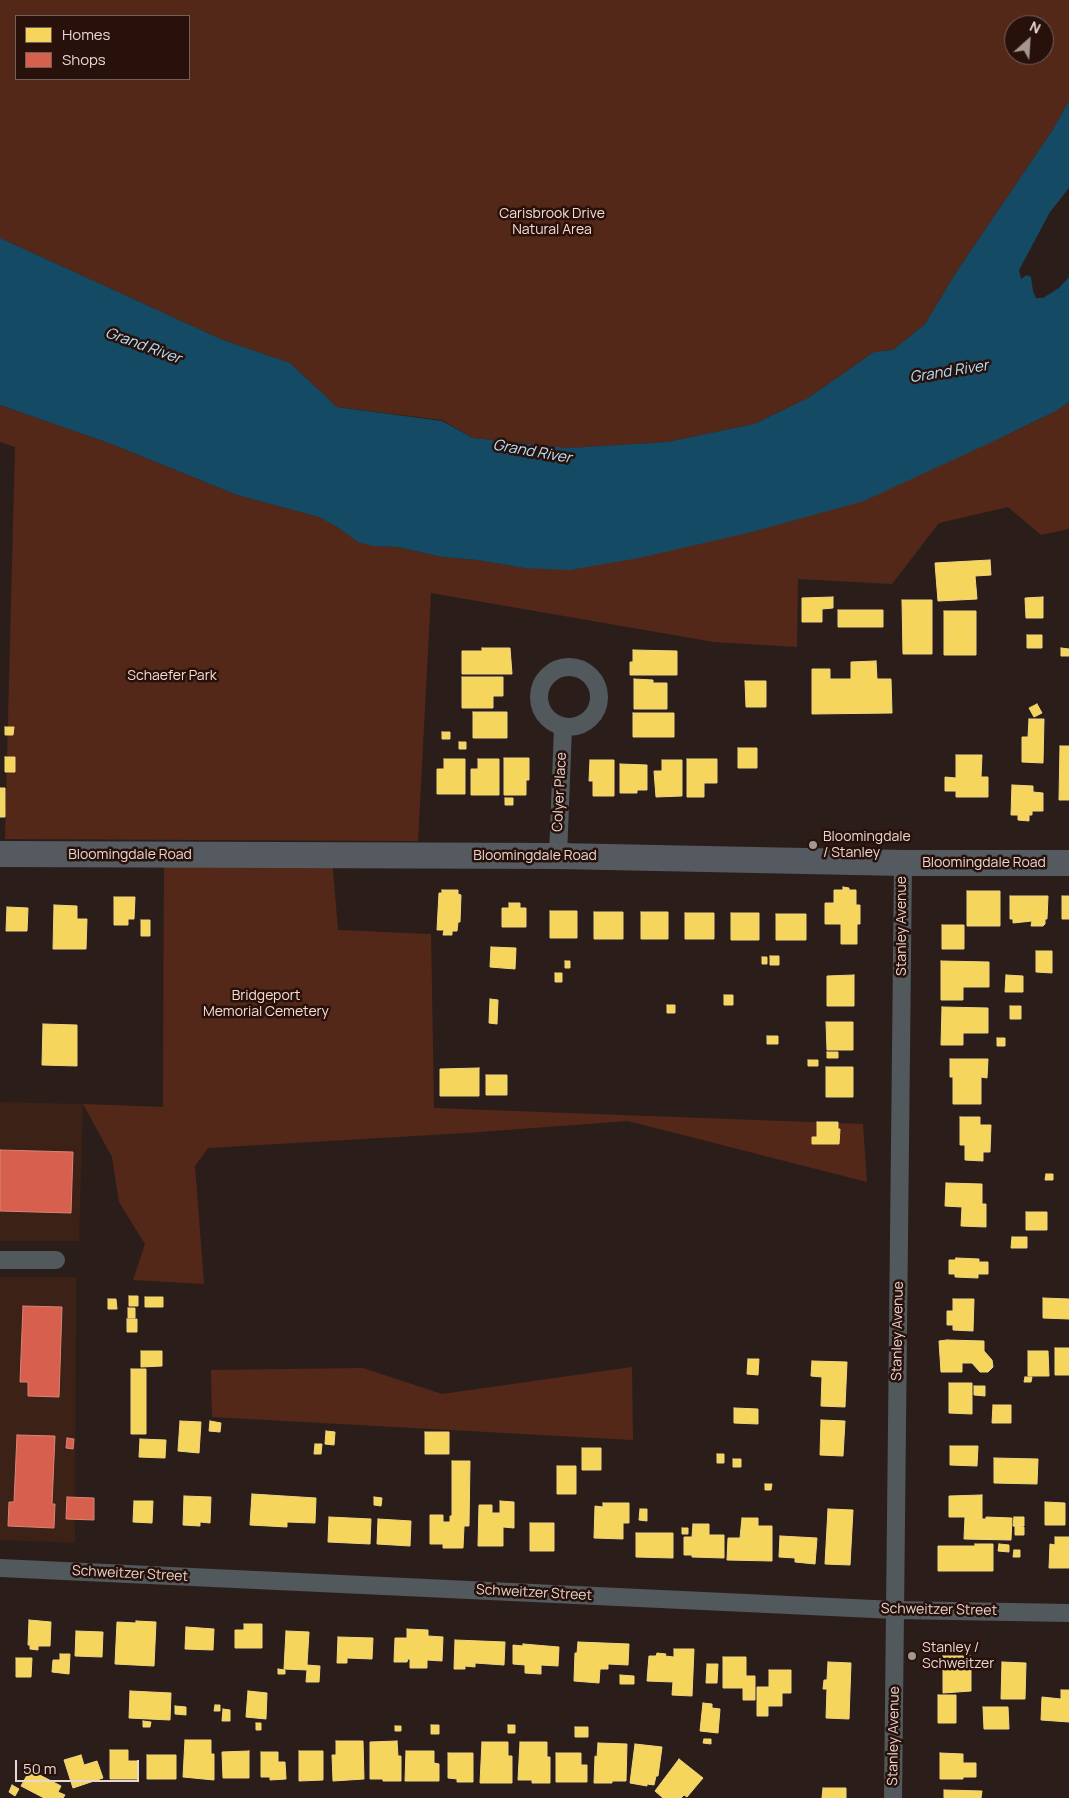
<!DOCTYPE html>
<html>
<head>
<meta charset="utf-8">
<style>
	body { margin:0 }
	#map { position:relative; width:1069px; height:1798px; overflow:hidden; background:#2b1e1a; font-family:Manrope,sans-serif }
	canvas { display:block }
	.legend { position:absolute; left:15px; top:15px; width:175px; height:65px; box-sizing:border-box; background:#28110a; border:1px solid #74605a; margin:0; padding:6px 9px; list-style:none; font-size:15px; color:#e7d6d1 }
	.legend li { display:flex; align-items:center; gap:10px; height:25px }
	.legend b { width:25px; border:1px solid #74605a }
	.north { position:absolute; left:1004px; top:15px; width:50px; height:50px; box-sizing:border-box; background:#28110a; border:1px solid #74605a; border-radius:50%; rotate:26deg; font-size:14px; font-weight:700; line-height:20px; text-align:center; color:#e7d6d1 }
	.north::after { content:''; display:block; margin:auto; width:18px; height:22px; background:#a59691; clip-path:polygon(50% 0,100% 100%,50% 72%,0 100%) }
	.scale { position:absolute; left:15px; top:1760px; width:124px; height:22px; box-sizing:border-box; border:2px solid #e7d6d1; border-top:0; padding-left:6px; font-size:15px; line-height:18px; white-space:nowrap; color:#e7d6d1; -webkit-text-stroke:4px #28110a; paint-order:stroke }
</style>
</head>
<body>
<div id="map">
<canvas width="1069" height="1798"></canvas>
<ul class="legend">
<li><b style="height:14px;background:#f6d55c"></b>Homes</li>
<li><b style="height:14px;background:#d6604d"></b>Shops</li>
</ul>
<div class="north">N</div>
<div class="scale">50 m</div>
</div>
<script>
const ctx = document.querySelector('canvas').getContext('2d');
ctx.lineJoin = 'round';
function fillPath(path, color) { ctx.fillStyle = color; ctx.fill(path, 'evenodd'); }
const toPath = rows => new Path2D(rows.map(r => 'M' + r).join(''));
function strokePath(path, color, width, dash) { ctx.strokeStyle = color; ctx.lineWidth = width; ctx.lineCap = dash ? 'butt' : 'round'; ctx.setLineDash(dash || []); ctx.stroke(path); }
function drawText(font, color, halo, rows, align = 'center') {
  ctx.font = font + ' Manrope,sans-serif'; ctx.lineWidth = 5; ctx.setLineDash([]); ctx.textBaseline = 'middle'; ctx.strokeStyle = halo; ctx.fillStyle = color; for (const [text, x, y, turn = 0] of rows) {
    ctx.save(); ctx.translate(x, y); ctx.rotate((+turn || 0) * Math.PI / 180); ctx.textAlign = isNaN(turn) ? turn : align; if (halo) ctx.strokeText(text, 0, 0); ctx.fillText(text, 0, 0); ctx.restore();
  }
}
const built = toPath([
	[0,1102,83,1104,79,1241,0,1241],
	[0,1277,76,1277,75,1543,0,1540]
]);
const green = toPath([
	[0,0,1069,0,1069,101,1052,131,957,271,925,324,893,350,874,352,808,398,754,424,667,442,568,448,473,438,442,420,337,407,290,363,223,340,0,238],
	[16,16,189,16,189,79,16,79],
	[1014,25,1044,25,1044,55,1014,55],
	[1069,402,1069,529,1041,535,1008,507,939,523,892,584,798,579,797,647,714,642,431,593,418,841,5,839,15,447,0,442,0,405,114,445,237,495,319,517,373,546,397,547,442,557,477,560,524,568,994,441,1056,411],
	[164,858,332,859,338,930,431,934,434,1108,863,1124,867,1182,628,1121,466,1133,208,1148,195,1166,204,1284,133,1280,145,1244,119,1202,112,1157,83,1104,163,1107],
	[632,1367,633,1440,212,1417,211,1370,363,1368,442,1394]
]);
const water = toPath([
	[1069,101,1069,188,1050,212,1019,270,1021,279,1027,275,1031,277,1033,291,1036,298,1043,298,1059,288,1069,277,1069,402,1056,411,994,441,864,501,752,532,639,558,569,570,524,568,477,560,442,557,397,547,373,546,358,542,339,528,319,517,237,495,114,445,0,405,0,238,223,340,290,363,337,407,442,421,473,438,568,448,667,442,754,424,808,398,874,352,893,350,925,324,957,271,1052,131]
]);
const homes = toPath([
	[990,560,991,575,975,576,977,599,938,601,935,563,990,560],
	[833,597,833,608,822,609,822,622,802,622,802,598,833,597],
	[1043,597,1043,618,1026,618,1025,598,1043,597],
	[902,600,932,600,932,654,903,654,902,600],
	[838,610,883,610,883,627,838,627,838,610],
	[944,611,976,611,976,655,944,655,944,611],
	[1027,635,1042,635,1042,648,1027,648,1027,635],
	[482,648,510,648,512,674,462,674,462,651,482,651,482,648],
	[1061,648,1069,649,1069,656,1061,656,1061,648],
	[633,650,677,651,677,675,630,675,630,662,633,662,633,650],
	[876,661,877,679,891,679,892,713,812,714,812,669,830,669,830,679,851,679,851,662,876,661],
	[462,677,503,677,503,696,493,696,493,708,462,708,462,677],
	[634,679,653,680,653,683,667,683,667,709,634,709,634,679],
	[745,681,766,681,766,707,746,707,745,681],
	[1037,704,1042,713,1034,717,1029,708,1037,704],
	[473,712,507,712,507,738,473,738,473,712],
	[633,713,674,713,674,737,633,737,633,713],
	[1029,719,1044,719,1043,763,1022,762,1022,737,1028,737,1029,719],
	[5,727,14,727,13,735,5,735,5,727],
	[442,732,450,732,450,739,442,739,442,732],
	[459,742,466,742,466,749,459,749,459,742],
	[1060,746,1069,746,1069,800,1059,800,1060,746],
	[738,748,757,748,757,768,738,768,738,748],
	[956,755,982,755,981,777,988,777,988,797,956,797,956,791,945,791,945,777,956,778,956,755],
	[5,757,15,757,15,772,5,772,5,757],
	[504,758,529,758,529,780,526,780,526,795,504,795,504,758],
	[444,759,465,759,465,794,437,794,437,769,444,769,444,759],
	[478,759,499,759,499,795,471,795,471,769,478,769,478,759],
	[687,759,717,759,717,783,704,783,704,797,687,797,687,759],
	[590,760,614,760,614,796,593,796,593,781,589,781,590,760],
	[662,760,682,760,682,796,656,797,654,771,662,771,662,760],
	[620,764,647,765,647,790,637,790,637,793,620,793,620,764],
	[1012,785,1033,786,1033,792,1043,793,1043,811,1032,811,1032,815,1029,815,1029,821,1018,820,1018,815,1011,815,1012,785],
	[0,788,5,788,5,817,0,817,0,788],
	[505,798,513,798,513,805,505,805,505,798],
	[843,887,849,888,849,890,856,890,856,905,860,905,860,924,857,924,857,944,841,944,841,924,825,924,825,903,834,903,834,890,843,890,843,887],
	[442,890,458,890,458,894,461,895,460,922,458,922,457,931,452,931,452,935,443,935,444,930,437,930,439,893,442,893,442,890],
	[967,891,1000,891,1000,926,967,926,967,891],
	[1010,896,1048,896,1047,919,1045,919,1045,924,1043,926,1031,926,1032,921,1013,923,1013,919,1010,919,1010,896],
	[1062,896,1069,896,1069,919,1062,919,1062,896],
	[114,897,135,897,134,919,128,919,128,925,114,925,114,897],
	[509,903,520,903,520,908,526,908,526,927,502,927,502,908,509,908,509,903],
	[54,905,77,906,77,919,87,919,86,949,53,949,54,905],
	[7,907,28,908,27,931,6,931,7,907],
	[550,911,577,911,577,938,550,938,550,911],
	[594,912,623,912,623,939,594,939,594,912],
	[641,912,668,912,668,939,641,939,641,912],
	[685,913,714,913,714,939,685,939,685,913],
	[731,913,759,913,759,940,731,940,731,913],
	[776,914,806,914,806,940,776,940,776,914],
	[141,920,150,920,150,936,141,936,141,920],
	[942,925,964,925,964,949,942,949,942,925],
	[491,947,516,948,515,969,490,967,491,947],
	[1036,951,1052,951,1052,973,1036,972,1036,951],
	[770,956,779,956,779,965,770,965,770,956],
	[762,957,767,957,767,964,762,964,762,957],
	[565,961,570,961,570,968,565,968,565,961],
	[941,961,989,962,989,987,963,987,963,1000,941,1000,941,961],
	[555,973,562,973,562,982,555,982,555,973],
	[854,975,854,1006,827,1006,827,976,854,975],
	[1006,975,1023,976,1023,992,1005,992,1006,975],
	[724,995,733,995,733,1005,724,1005,724,995],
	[490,999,498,1000,497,1024,489,1023,490,999],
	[667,1005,675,1005,675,1013,667,1013,667,1005],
	[1010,1006,1021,1006,1021,1019,1010,1019,1010,1006],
	[942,1007,988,1008,988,1033,963,1033,963,1045,941,1045,942,1007],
	[826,1022,853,1022,853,1050,827,1050,826,1022],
	[43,1024,77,1025,77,1066,42,1065,43,1024],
	[767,1036,778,1036,778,1044,767,1044,767,1036],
	[997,1038,1005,1038,1005,1046,997,1046,997,1038],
	[827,1052,838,1052,838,1058,827,1058,827,1052],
	[950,1059,988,1059,987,1078,981,1077,981,1104,953,1104,953,1077,950,1077,950,1059],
	[808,1060,818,1060,818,1066,808,1066,808,1060],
	[826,1067,853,1067,853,1097,826,1097,826,1067],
	[479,1068,479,1096,440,1096,440,1069,479,1068],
	[486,1075,507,1075,507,1095,486,1095,486,1075],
	[960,1117,980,1117,980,1125,991,1125,990,1152,983,1152,983,1161,965,1160,965,1145,960,1145,960,1117],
	[817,1122,838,1122,838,1129,840,1129,839,1144,812,1144,812,1137,817,1137,817,1122],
	[1046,1174,1053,1174,1053,1180,1045,1180,1046,1174],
	[946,1183,982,1184,982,1204,986,1204,986,1227,961,1226,962,1207,945,1206,946,1183],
	[1026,1212,1047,1212,1047,1230,1026,1230,1026,1212],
	[1012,1237,1027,1237,1027,1248,1011,1248,1012,1237],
	[956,1258,979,1259,979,1262,988,1262,988,1274,978,1274,978,1278,955,1277,955,1274,949,1274,949,1260,955,1260,956,1258],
	[129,1296,138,1296,138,1306,129,1306,129,1296],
	[145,1297,163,1297,163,1307,145,1307,145,1297],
	[1043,1298,1069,1299,1069,1319,1043,1318,1043,1298],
	[108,1299,116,1299,117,1309,108,1309,108,1299],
	[953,1299,974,1299,973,1331,953,1330,953,1325,947,1325,947,1311,953,1311,953,1299],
	[128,1308,135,1308,135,1318,128,1318,128,1308],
	[127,1319,137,1319,137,1332,127,1332,127,1319],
	[947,1340,984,1341,984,1351,992,1360,993,1367,988,1372,980,1372,972,1363,962,1363,962,1372,941,1372,939,1341,947,1340],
	[1055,1348,1069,1348,1069,1375,1055,1375,1055,1348],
	[141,1351,162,1351,162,1366,141,1367,141,1351],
	[1028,1351,1048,1351,1049,1376,1028,1376,1028,1351],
	[748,1359,759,1359,758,1375,747,1374,748,1359],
	[812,1361,847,1362,845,1407,821,1406,822,1377,811,1376,812,1361],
	[131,1369,146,1369,146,1434,131,1434,131,1369],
	[1025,1377,1032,1377,1031,1382,1024,1382,1025,1377],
	[949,1383,972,1383,972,1414,949,1413,949,1383],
	[974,1386,985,1386,985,1396,974,1395,974,1386],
	[993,1405,1011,1405,1011,1423,992,1423,993,1405],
	[734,1408,758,1409,758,1424,734,1423,734,1408],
	[821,1420,845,1421,843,1456,820,1455,821,1420],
	[180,1421,201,1422,199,1453,178,1451,180,1421],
	[210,1421,221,1423,220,1432,209,1431,210,1421],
	[326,1431,335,1432,334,1445,325,1444,326,1431],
	[425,1432,449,1432,449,1454,425,1454,425,1432],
	[140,1439,166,1440,165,1458,139,1457,140,1439],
	[315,1444,322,1444,321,1454,314,1454,315,1444],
	[950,1446,978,1446,977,1466,950,1465,950,1446],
	[582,1448,601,1448,601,1470,582,1470,582,1448],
	[717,1454,724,1454,724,1463,717,1463,717,1454],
	[994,1458,1038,1459,1037,1484,994,1483,994,1458],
	[733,1459,741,1459,741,1467,733,1467,733,1459],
	[452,1461,470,1461,469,1526,464,1526,463,1548,443,1548,443,1544,430,1544,430,1515,443,1515,443,1522,450,1522,450,1516,452,1516,452,1461],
	[557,1466,576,1466,576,1494,557,1494,557,1466],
	[765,1484,772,1484,771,1490,765,1490,765,1484],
	[252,1494,316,1498,315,1523,287,1522,287,1527,250,1525,252,1494],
	[982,1495,982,1519,986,1519,986,1517,1012,1518,1011,1540,964,1539,965,1517,949,1517,949,1496,982,1495],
	[184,1496,211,1497,210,1523,200,1522,200,1526,183,1525,184,1496],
	[374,1497,382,1498,381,1506,374,1505,374,1497],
	[134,1501,153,1501,152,1523,133,1522,134,1501],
	[500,1501,514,1502,514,1528,503,1527,503,1546,478,1546,479,1505,492,1505,492,1513,500,1513,500,1501],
	[1045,1502,1065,1503,1065,1525,1045,1525,1045,1502],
	[603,1503,629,1503,629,1523,623,1523,623,1539,594,1538,595,1506,603,1507,603,1503],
	[640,1509,647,1509,647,1521,639,1520,640,1509],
	[828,1509,853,1510,850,1565,825,1564,828,1509],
	[329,1517,371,1519,370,1544,328,1542,329,1517],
	[1014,1517,1024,1517,1024,1526,1013,1526,1014,1517],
	[742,1518,758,1518,758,1526,772,1526,772,1561,727,1560,728,1538,740,1538,742,1518],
	[378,1519,411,1521,410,1546,377,1544,378,1519],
	[530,1523,554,1523,554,1551,530,1551,530,1523],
	[693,1524,709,1524,709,1535,724,1535,724,1558,692,1557,692,1555,684,1555,684,1537,692,1537,693,1524],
	[1015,1526,1024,1527,1024,1535,1015,1535,1015,1526],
	[682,1528,688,1528,688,1534,682,1534,682,1528],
	[636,1533,673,1533,673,1558,636,1557,636,1533],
	[780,1536,817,1538,815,1564,795,1562,795,1558,779,1557,780,1536],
	[1055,1537,1069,1537,1069,1568,1049,1568,1050,1544,1055,1545,1055,1537],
	[975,1544,993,1544,993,1571,938,1571,938,1546,975,1546,975,1544],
	[999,1544,1009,1545,1009,1552,998,1551,999,1544],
	[1014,1550,1020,1550,1020,1557,1013,1557,1014,1550],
	[29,1620,51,1622,50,1646,38,1646,38,1650,30,1649,30,1645,28,1645,29,1620],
	[136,1621,156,1622,154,1666,115,1664,117,1622,136,1623,136,1621],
	[244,1624,262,1624,262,1648,235,1648,235,1630,244,1630,244,1624],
	[186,1627,214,1629,213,1650,185,1649,186,1627],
	[407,1629,428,1630,428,1636,443,1637,442,1661,427,1660,427,1668,410,1668,410,1659,408,1659,407,1662,394,1662,395,1638,407,1638,407,1629],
	[76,1631,103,1632,102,1657,75,1656,76,1631],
	[286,1631,309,1632,307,1665,320,1666,319,1682,306,1682,307,1670,284,1669,286,1631],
	[338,1637,373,1638,372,1659,347,1658,347,1663,337,1663,338,1637],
	[455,1640,505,1642,504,1665,475,1663,475,1667,465,1666,465,1669,454,1669,455,1640],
	[578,1642,629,1644,628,1665,608,1664,608,1669,600,1669,599,1683,574,1681,575,1653,577,1653,578,1642],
	[523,1644,559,1647,558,1666,541,1665,541,1674,525,1673,525,1665,513,1664,513,1645,523,1646,523,1644],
	[674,1649,694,1649,692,1696,672,1695,673,1682,647,1681,649,1656,656,1656,657,1653,666,1654,665,1656,674,1657,674,1649],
	[60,1654,70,1654,69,1674,52,1672,53,1660,60,1660,60,1654],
	[943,1656,971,1656,971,1691,943,1693,943,1656],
	[723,1657,746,1657,746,1676,755,1676,755,1700,743,1700,743,1688,723,1688,723,1657],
	[16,1658,32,1658,31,1677,16,1677,16,1658],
	[828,1662,851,1663,849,1719,826,1718,827,1689,823,1689,824,1680,827,1680,828,1662],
	[1002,1662,1026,1663,1025,1699,1001,1699,1002,1662],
	[707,1664,718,1664,717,1683,706,1683,707,1664],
	[278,1669,285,1670,285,1674,278,1674,278,1669],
	[769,1670,791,1670,791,1693,782,1693,782,1706,768,1706,768,1716,757,1716,757,1687,769,1687,769,1670],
	[620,1675,634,1676,634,1684,620,1684,620,1675],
	[1061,1690,1069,1690,1069,1722,1041,1720,1042,1697,1061,1699,1061,1690],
	[130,1691,171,1693,170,1720,129,1718,130,1691],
	[248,1691,267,1693,266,1719,246,1717,248,1691],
	[938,1695,956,1695,956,1723,938,1723,938,1695],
	[703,1703,712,1704,712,1708,720,1709,718,1733,700,1731,703,1703],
	[215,1705,220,1705,220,1711,214,1711,215,1705],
	[175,1706,186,1707,186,1715,175,1714,175,1706],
	[983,1707,1008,1707,1009,1729,984,1729,983,1707],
	[223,1709,230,1710,230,1721,222,1721,223,1709],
	[143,1721,151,1722,150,1727,143,1727,143,1721],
	[256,1723,261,1723,261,1730,256,1730,256,1723],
	[431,1725,439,1725,439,1734,431,1734,431,1725],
	[508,1725,515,1725,515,1733,508,1733,508,1725],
	[395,1726,401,1726,401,1731,395,1731,395,1726],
	[575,1727,588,1727,588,1737,575,1737,575,1727],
	[704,1739,711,1739,711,1744,703,1743,704,1739],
	[185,1740,211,1740,211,1754,214,1754,214,1780,183,1777,185,1740],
	[336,1741,363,1741,364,1779,333,1781,332,1755,336,1755,336,1741],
	[397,1741,398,1756,401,1756,401,1781,383,1781,383,1779,370,1779,370,1742,397,1741],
	[482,1742,508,1742,508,1756,512,1756,512,1783,480,1783,482,1742],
	[520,1742,547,1742,547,1757,550,1757,550,1783,532,1783,532,1780,518,1780,520,1742],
	[598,1743,627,1744,626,1781,612,1781,612,1783,594,1783,595,1756,597,1757,598,1743],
	[635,1744,662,1747,658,1776,656,1776,654,1785,647,1784,647,1786,630,1783,635,1744],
	[110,1750,128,1750,128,1761,138,1761,138,1779,110,1779,110,1750],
	[249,1751,249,1778,223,1778,222,1752,249,1751],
	[299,1751,323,1751,323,1780,299,1781,299,1751],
	[406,1751,434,1751,434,1763,439,1764,439,1781,405,1781,406,1751],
	[261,1752,278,1752,278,1762,285,1762,286,1779,270,1780,270,1777,261,1777,261,1752],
	[448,1753,473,1753,473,1782,457,1782,457,1779,448,1778,448,1753],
	[556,1753,581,1753,581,1765,587,1765,587,1782,556,1782,556,1753],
	[940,1753,963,1754,963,1763,976,1763,976,1777,963,1777,963,1779,940,1779,940,1753],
	[81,1755,84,1765,97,1761,103,1778,73,1788,64,1760,81,1755],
	[147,1755,176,1755,176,1779,147,1779,147,1755],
	[679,1759,703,1778,687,1797,684,1795,681,1798,663,1798,655,1791,679,1759],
	[30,1770,61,1786,58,1792,65,1795,63,1798,44,1798,21,1786,30,1770],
	[12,1785,19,1789,15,1796,9,1792,12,1785],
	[823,1788,846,1788,846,1798,822,1798,823,1788],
	[944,1790,982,1791,981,1798,944,1798,944,1790]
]);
const shops = toPath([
	[0,1150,73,1152,71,1213,0,1211,0,1150],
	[23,1306,62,1307,59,1397,28,1396,28,1382,20,1382,23,1306],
	[17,1435,55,1436,52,1504,55,1504,54,1528,8,1526,9,1502,14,1502,17,1435],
	[67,1438,74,1439,73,1449,66,1448,67,1438],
	[67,1497,94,1498,94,1520,66,1519,67,1497]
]);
const street = toPath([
	'539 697a30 30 0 1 1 60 0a30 30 0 1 1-60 0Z',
	[558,856,563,727],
	[0,1260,56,1260],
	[0,1568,895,1610,1069,1613],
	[893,1798,903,863]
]);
const secondary = toPath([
	[0,854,558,856,903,863,1069,863]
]);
const markers = [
	[813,845,5,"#a59691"],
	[912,1656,5,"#a59691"]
];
const parkNames = [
	["Carisbrook Drive",552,214],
	["Natural Area",552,230],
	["Schaefer Park",172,676],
	["Bridgeport",266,996],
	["Memorial Cemetery",266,1012]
];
const streetNames = [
	["Colyer Place",560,792,-87],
	["Bloomingdale Road",130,855],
	["Bloomingdale Road",535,856],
	["Bloomingdale Road",984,863],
	["Stanley Avenue",902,926,-90],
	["Stanley Avenue",898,1331,-89],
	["Schweitzer Street",130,1574,3],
	["Schweitzer Street",534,1593,3],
	["Schweitzer Street",939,1610,1],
	["Stanley Avenue",894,1736,-89]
];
const poiNames = [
	["Bloomingdale",823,837],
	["/ Stanley",823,853],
	["Stanley /",922,1648],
	["Schweitzer",922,1664]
];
const waterNames = [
	["Grand River",143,346,20],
	["Grand River",949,372,-9],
	["Grand River",532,452,10]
];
fillPath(built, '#3c2117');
fillPath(green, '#542819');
fillPath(water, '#154a64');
fillPath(homes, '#f6d55c');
strokePath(homes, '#f2d57f', 1);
fillPath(shops, '#d6604d');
strokePath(shops, '#db8375', 1);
strokePath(street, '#52595d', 18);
strokePath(secondary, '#545a5f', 26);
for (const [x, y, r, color] of markers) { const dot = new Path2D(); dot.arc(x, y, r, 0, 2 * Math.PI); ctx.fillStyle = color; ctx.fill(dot); strokePath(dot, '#28110a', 2); }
drawText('14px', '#f6dcd3', '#28110a', parkNames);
drawText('14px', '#e7d6d1', '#28110a', streetNames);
drawText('14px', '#e7d6d1', '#28110a', poiNames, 'left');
drawText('italic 15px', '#b2e1fe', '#28110a', waterNames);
</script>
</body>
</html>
